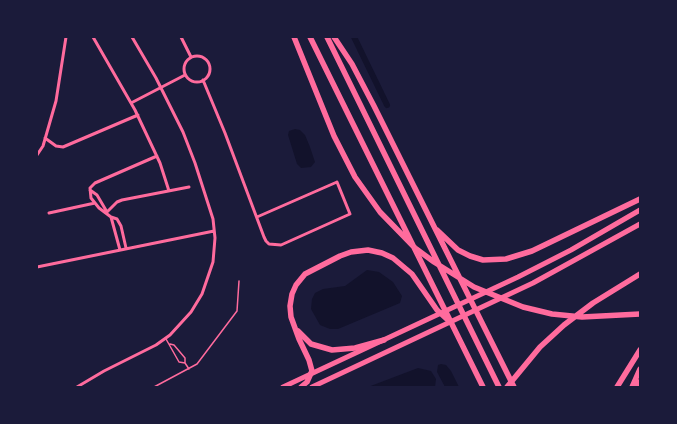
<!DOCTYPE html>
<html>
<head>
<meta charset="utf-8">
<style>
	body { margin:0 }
	#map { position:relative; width:677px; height:424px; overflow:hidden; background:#1b1b3a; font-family:Barlow,sans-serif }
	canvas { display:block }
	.frame { position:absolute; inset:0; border:38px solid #1b1b3a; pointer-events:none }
</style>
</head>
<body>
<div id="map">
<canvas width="677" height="424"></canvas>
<div class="frame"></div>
</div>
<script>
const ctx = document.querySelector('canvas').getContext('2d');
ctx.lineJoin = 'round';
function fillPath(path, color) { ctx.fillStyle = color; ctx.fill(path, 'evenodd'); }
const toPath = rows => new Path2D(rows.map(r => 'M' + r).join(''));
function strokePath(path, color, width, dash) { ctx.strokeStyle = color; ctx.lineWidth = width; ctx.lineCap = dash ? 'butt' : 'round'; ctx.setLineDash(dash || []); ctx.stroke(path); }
const water = toPath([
	[295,129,300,130,305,135,310,147,315,162,311,167,301,168,297,164,288,135,289,131],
	[367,270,379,272,393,282,402,296,400,303,338,329,330,329,320,325,311,309,312,299,315,293,323,289,345,286],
	[441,364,446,365,451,371,459,387,445,387,437,372,438,365],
	[418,368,431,371,436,379,435,387,368,387]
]);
const canal = toPath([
	[354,37,387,105]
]);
const service = toPath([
	[166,339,179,362,185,363,189,369],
	[170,344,174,345,185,358,185,363],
	[154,387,197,364,237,311,239,281]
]);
const minor = toPath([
	[93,37,135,110,160,163,169,191],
	[181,37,191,57],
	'184 69a13 13 0 1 1 26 0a13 13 0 1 1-26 0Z',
	[203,80,225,133,264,237,266,241,269,244,281,245,350,214,337,182,257,217],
	[131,103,185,75],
	[45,138,56,146,63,147,138,115],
	[37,155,43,146,56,101,66,37],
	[90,190,97,195,107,212],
	[107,212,117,202,122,200,189,187],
	[49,213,95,203],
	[111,217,120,250],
	[126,248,121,226,117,219,111,217,99,208,91,198,90,188,95,183,157,156],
	[37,267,214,231],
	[77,387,104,371,156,345,170,335,191,312,202,294,213,262,215,238,213,219,195,163,183,132,156,78,132,37]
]);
const primary = toPath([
	[283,387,518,277,571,250,640,210],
	[312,387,533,283,640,224]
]);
const motorway = toPath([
	[294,37,334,136,355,177,380,212,415,248,434,262,474,287,523,307,552,314,582,317,640,314],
	[310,37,483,387],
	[327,37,499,387],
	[334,37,352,64,374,106,514,387],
	[437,230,458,250,470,256,483,260,506,259,532,251,640,199],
	[298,331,311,344,332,350,355,348,384,340],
	[301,387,307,382,312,371,309,360,299,339,291,317,290,306,292,294,296,285,305,274,340,256,351,252,368,250,382,253,393,258,412,274,437,310,449,321],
	[507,387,540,347,564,325,593,303,640,274],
	[617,387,640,350],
	[632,387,640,369],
	[637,387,640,382]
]);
fillPath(water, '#12122b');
strokePath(canal, '#12122b', 6);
strokePath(service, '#ff6b9d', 1.5);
strokePath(minor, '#ff6b9d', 3);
strokePath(primary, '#ff6b9d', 5);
strokePath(motorway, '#ff6b9d', 5.5);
</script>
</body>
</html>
